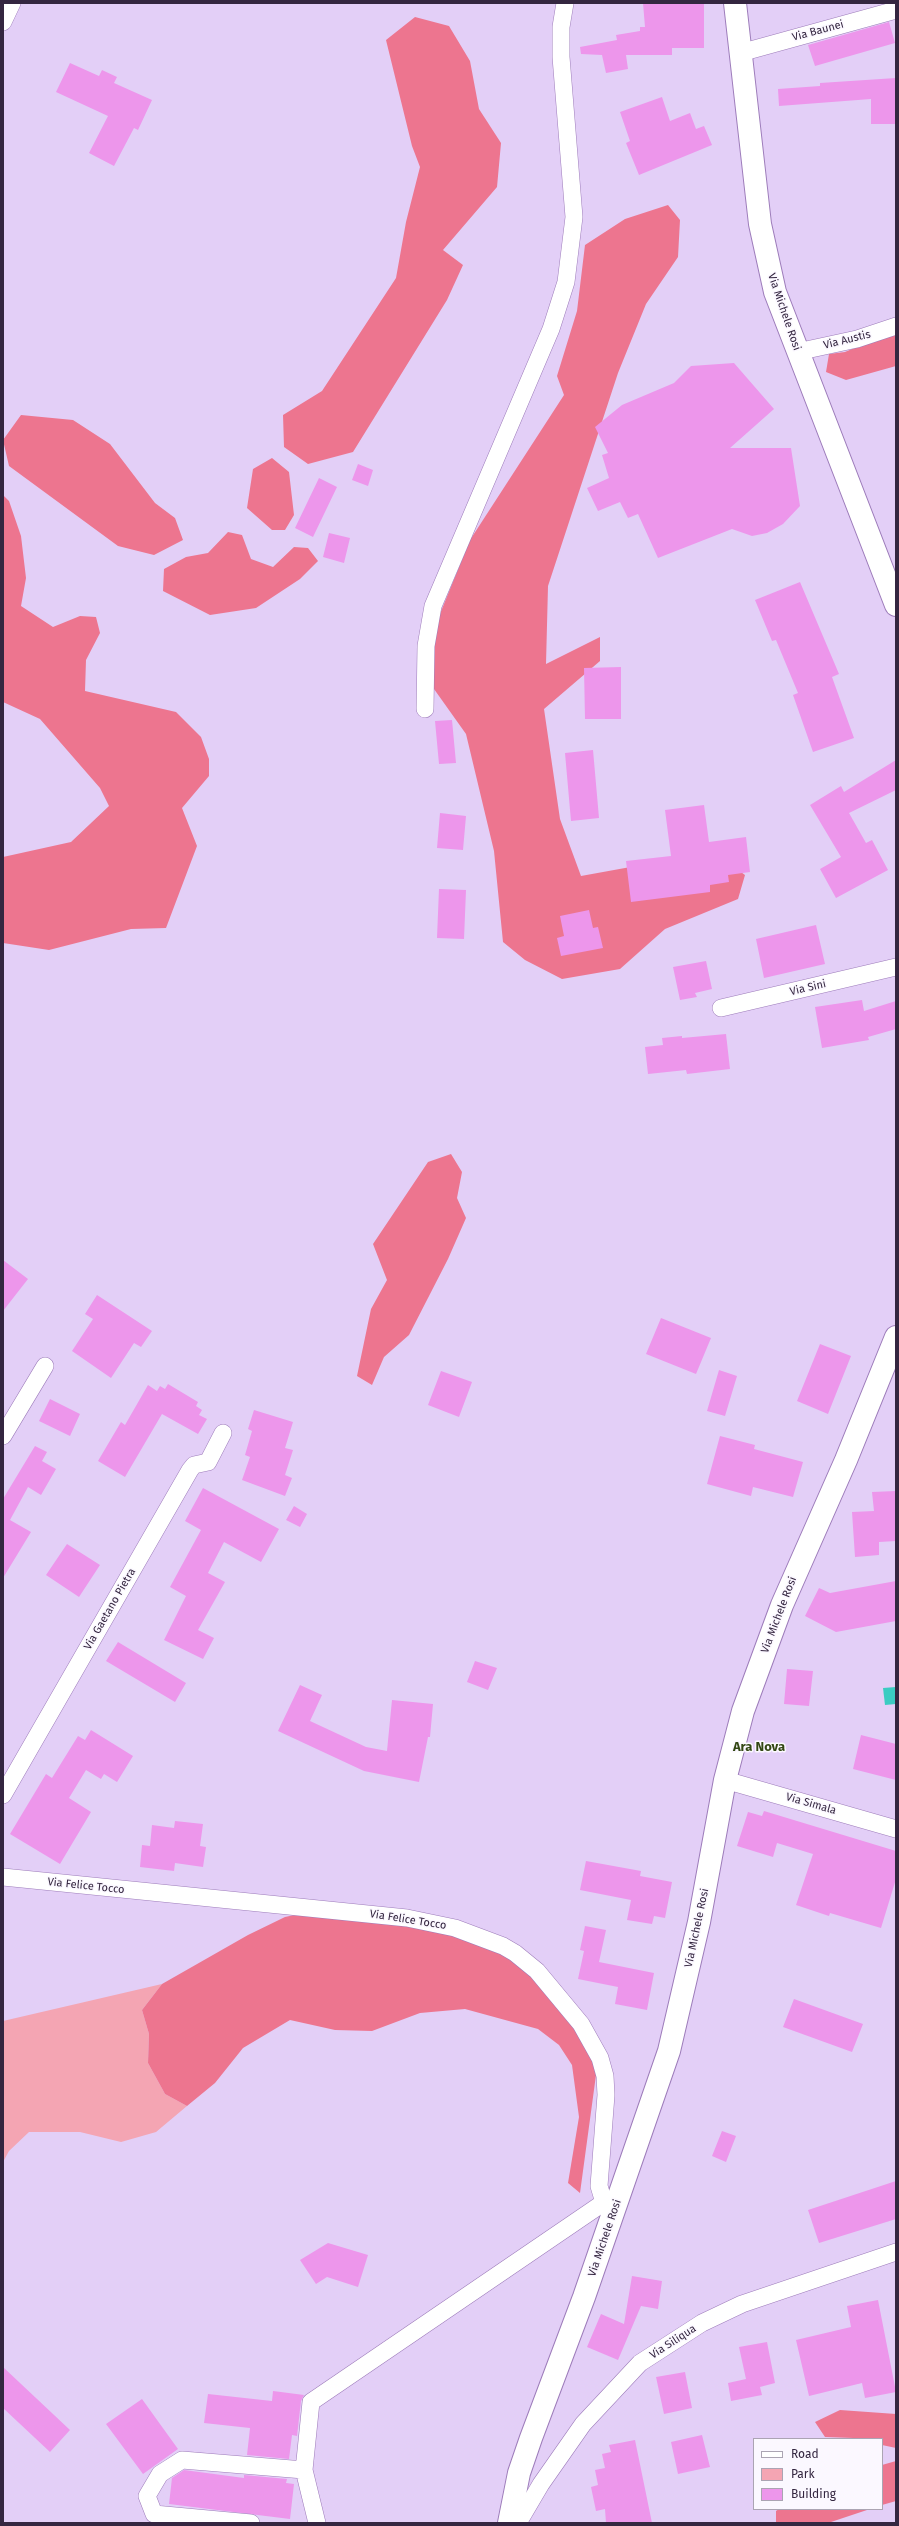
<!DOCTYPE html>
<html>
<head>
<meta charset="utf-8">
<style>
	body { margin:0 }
	#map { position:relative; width:899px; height:2526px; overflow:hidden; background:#e3cff7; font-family:"Fira Sans",sans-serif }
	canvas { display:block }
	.frame { position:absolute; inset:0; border:4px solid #342640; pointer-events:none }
	.legend { position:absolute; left:753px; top:2438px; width:130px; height:72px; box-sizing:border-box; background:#fbf8ff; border:1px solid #aba4b3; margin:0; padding:5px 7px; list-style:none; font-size:12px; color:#342640 }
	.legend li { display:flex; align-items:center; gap:8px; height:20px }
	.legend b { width:20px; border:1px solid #aba4b3 }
</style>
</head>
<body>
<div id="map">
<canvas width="899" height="2526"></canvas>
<div class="frame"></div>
<ul class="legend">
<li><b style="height:5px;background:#fff"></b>Road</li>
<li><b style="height:11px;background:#f4a5b3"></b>Park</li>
<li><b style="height:11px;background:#ed96eb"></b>Building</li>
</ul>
</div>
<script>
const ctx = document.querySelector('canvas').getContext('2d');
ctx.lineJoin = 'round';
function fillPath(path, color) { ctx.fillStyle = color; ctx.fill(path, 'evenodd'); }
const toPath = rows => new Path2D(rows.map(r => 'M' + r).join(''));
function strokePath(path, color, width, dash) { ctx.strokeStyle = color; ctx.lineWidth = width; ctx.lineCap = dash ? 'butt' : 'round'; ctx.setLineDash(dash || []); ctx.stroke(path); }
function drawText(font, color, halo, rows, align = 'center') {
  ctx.font = font + ' "Fira Sans",sans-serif'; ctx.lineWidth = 3; ctx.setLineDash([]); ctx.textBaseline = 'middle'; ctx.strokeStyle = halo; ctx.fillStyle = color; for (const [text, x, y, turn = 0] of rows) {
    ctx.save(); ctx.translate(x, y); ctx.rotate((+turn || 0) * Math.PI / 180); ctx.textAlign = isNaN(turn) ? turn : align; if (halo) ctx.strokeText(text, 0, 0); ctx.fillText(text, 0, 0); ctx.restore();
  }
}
const green = toPath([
	[162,1984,142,2010,149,2034,148,2063,165,2094,187,2106,156,2132,121,2142,80,2132,29,2132,9,2151,3,2162,3,2021]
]);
const forest = toPath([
	[415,17,449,26,470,61,479,109,501,143,497,187,443,250,463,265,447,300,353,452,308,464,284,447,283,415,322,391,396,278,406,222,420,167,412,146,386,40],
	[668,205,680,220,678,257,646,304,618,373,548,586,546,664,600,637,600,661,544,709,560,819,581,876,713,852,745,875,738,899,665,929,620,969,562,979,525,960,503,942,494,851,466,734,434,689,431,636,470,540,564,395,557,376,577,311,585,245,625,219],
	[896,330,896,366,846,380,826,372,829,354,845,352],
	[21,415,73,420,110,444,155,503,175,518,183,540,154,555,118,546,9,466,3,440],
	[272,458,289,472,294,515,285,530,272,530,247,508,253,469],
	[3,495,9,501,21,536,26,578,21,606,53,627,80,616,96,617,100,633,86,660,85,691,176,712,201,737,209,759,209,776,182,808,197,846,166,928,131,929,49,950,3,943,3,857,71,842,109,806,100,788,40,719,3,702],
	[228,532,242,535,251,559,273,567,294,547,308,548,318,561,300,579,256,608,210,615,163,591,164,569,186,557,208,553],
	[451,1154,462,1172,457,1198,466,1218,448,1259,409,1335,384,1357,372,1385,357,1376,371,1309,387,1280,373,1244,428,1162],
	[304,1913,442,1928,521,1961,589,2047,596,2075,580,2193,568,2183,579,2117,572,2065,559,2045,538,2029,465,2009,420,2013,372,2031,335,2030,290,2020,243,2048,215,2083,187,2106,165,2094,148,2063,149,2034,142,2010,162,1984,248,1935,285,1917],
	[840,2410,896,2414,896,2448,882,2445,882,2439,825,2437,815,2422],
	[896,2461,896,2501,882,2505,882,2465],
	[779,2509,870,2509,828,2523,776,2523,776,2511]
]);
const water = toPath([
	[896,1687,896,1704,885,1705,883,1688]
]);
const building = toPath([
	[643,3,704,3,704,48,672,48,672,55,626,55,628,69,606,73,602,55,581,54,580,47,617,40,616,35,640,31,640,27,645,27],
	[889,22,895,43,815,66,808,45],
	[70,63,99,76,102,70,117,77,114,83,152,100,138,130,134,128,114,166,89,153,108,116,56,92],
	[896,78,896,124,871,124,871,99,779,106,778,89,820,86,820,83],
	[662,97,670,121,690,113,696,129,704,126,712,145,639,175,626,143,630,141,620,112],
	[734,363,774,409,730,448,791,448,800,506,783,524,767,533,752,536,732,529,658,558,638,514,628,518,620,502,598,511,587,488,609,478,602,455,608,453,595,427,622,405,674,383,691,366],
	[358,464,373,470,368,486,352,480],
	[319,478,337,487,313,537,295,528],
	[329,533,350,538,344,563,323,557],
	[800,582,839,674,832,677,854,738,813,752,793,695,798,693,776,640,772,641,755,600],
	[621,667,621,719,585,719,584,668],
	[452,720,456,763,439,764,435,721],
	[593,750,599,818,571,821,565,753],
	[896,760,896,790,849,813,866,843,872,840,888,870,836,898,820,869,841,857,810,805,841,786,844,792],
	[704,805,709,842,746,837,750,872,728,875,729,882,710,885,710,892,631,902,626,861,671,856,665,810],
	[440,813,466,816,463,850,437,848],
	[439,889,466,890,464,939,437,938],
	[589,910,593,928,598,927,603,948,561,956,557,938,564,936,560,916],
	[816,925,825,964,764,978,756,939],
	[706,961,712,989,695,993,697,997,680,1000,673,967],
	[862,1000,864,1011,896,1001,896,1029,868,1037,869,1040,822,1048,815,1007],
	[726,1034,730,1069,687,1074,686,1070,648,1074,645,1047,663,1045,662,1038,682,1036,682,1038],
	[3,1260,28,1279,3,1311],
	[97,1295,152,1331,141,1347,134,1343,111,1378,72,1351,93,1319,85,1314],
	[661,1318,711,1338,696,1374,646,1354],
	[820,1344,851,1356,828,1414,797,1401],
	[719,1370,737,1376,725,1416,707,1411],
	[441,1371,472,1382,459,1417,428,1405],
	[168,1384,198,1402,196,1406,202,1410,199,1415,207,1419,198,1434,162,1414,125,1477,98,1461,121,1422,125,1425,148,1385,157,1391,160,1386,165,1389],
	[50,1399,80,1414,70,1436,39,1421],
	[254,1410,293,1422,285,1448,293,1450,285,1475,292,1478,285,1496,242,1480,250,1457,245,1455,252,1431,248,1429],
	[720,1436,755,1445,754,1449,803,1462,793,1497,753,1487,751,1496,707,1484],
	[35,1446,47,1452,42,1461,56,1469,41,1495,28,1487,10,1520,31,1532,3,1578,3,1499],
	[203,1488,279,1529,261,1562,224,1542,208,1573,225,1582,198,1630,214,1638,203,1659,164,1640,186,1596,170,1587,201,1530,185,1521],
	[896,1491,896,1541,879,1542,879,1555,855,1557,852,1512,874,1511,872,1492],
	[294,1506,307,1514,300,1527,286,1520],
	[67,1544,100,1565,79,1597,46,1575],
	[896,1581,896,1621,836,1632,805,1616,819,1588,830,1593],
	[118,1642,186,1683,175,1702,106,1661],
	[475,1661,497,1668,488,1690,467,1682],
	[787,1669,813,1671,809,1706,784,1704],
	[300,1685,322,1695,310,1721,366,1747,387,1751,392,1700,433,1704,430,1737,428,1737,419,1782,364,1771,278,1731],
	[91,1730,133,1756,117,1782,104,1774,101,1779,86,1770,69,1798,91,1812,60,1864,10,1834,46,1774,52,1778,78,1736,85,1740],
	[861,1735,896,1744,896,1780,853,1769],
	[764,1811,896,1851,896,1879,881,1928,830,1913,829,1916,796,1905,813,1854,777,1843,773,1857,737,1846,748,1812,762,1816],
	[175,1821,203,1824,200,1846,206,1847,203,1867,175,1863,174,1871,140,1867,142,1845,150,1846,152,1825,174,1828],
	[586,1861,641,1871,640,1876,672,1882,665,1918,654,1916,652,1924,627,1920,631,1900,580,1890],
	[585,1926,606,1930,599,1962,654,1973,647,2010,615,2004,618,1987,578,1979,584,1951,580,1950],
	[794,1999,863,2024,852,2052,783,2027],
	[722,2131,736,2136,726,2162,712,2156],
	[896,2181,896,2219,819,2243,808,2210],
	[328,2243,368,2255,358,2287,327,2277,316,2284,300,2260],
	[632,2276,662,2281,658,2309,641,2306,618,2360,587,2347,601,2314,624,2324],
	[878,2300,896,2392,865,2398,862,2383,809,2396,796,2340,851,2327,847,2306],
	[767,2342,775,2383,760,2387,762,2395,731,2401,728,2383,746,2379,739,2347],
	[3,2367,70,2430,50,2452,3,2408],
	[685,2372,692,2408,664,2414,656,2377],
	[273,2391,304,2395,301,2401,297,2436,292,2435,289,2459,247,2455,250,2428,204,2423,208,2394,272,2401],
	[142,2399,178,2449,143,2474,106,2424],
	[702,2435,710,2467,678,2474,671,2442],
	[635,2440,652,2523,606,2523,605,2509,596,2511,591,2487,598,2485,595,2470,605,2468,602,2454,611,2452,609,2445],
	[184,2470,244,2478,244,2475,287,2479,286,2483,294,2484,290,2519,169,2504,172,2478]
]);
const street = toPath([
	[3,22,12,3],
	[740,53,896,10],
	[797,352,857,339,896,326],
	[425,709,426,646,433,606,551,329,566,282,574,217,561,57,561,27,565,3],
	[721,1008,896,967],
	[3,1436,45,1366],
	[725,1780,896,1829],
	[3,1795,190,1470,194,1465,208,1462,223,1433],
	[3,1877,407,1918,455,1928,503,1946,515,1953,537,1971,581,2024,600,2058,605,2076,606,2095,599,2186,602,2196,614,2210],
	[251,2523,154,2514,147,2496,160,2474,182,2460,304,2470],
	[317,2523,304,2470,311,2402,606,2201],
	[518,2523,541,2484,583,2424,640,2363,702,2323,742,2304,896,2252]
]);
const secondary = toPath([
	[735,3,760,224,775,292,896,605],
	[509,2523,519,2473,531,2438,584,2297,669,2051,699,1922,725,1780,743,1711,782,1605,846,1460,896,1337]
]);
const streetNames = [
	["Via Baunei",818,31,-15],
	["Via Michele Rosi",784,312,71],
	["Via Austis",847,340,-14],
	["Via Sini",808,988,-13],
	["Via Gaetano Pietra",110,1609,-60],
	["Via Michele Rosi",779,1615,-69],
	["Via Simala",811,1804,16],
	["Via Felice Tocco",86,1886,6],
	["Via Felice Tocco",408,1920,9],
	["Via Michele Rosi",697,1928,-78],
	["Via Michele Rosi",605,2238,-71],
	["Via Siliqua",673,2342,-33]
];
const quarterNames = [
	["Ara Nova",759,1747]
];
fillPath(green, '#f4a5b3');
fillPath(forest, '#ed758f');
fillPath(water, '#3bccc2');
fillPath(building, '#ed96eb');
strokePath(street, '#9d7cba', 18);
strokePath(secondary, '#9d7cba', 24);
strokePath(street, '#fff', 17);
strokePath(secondary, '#fff', 22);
drawText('11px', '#342640', '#fbf8ff', streetNames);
drawText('bold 13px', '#334714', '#fbf8ff', quarterNames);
</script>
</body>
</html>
